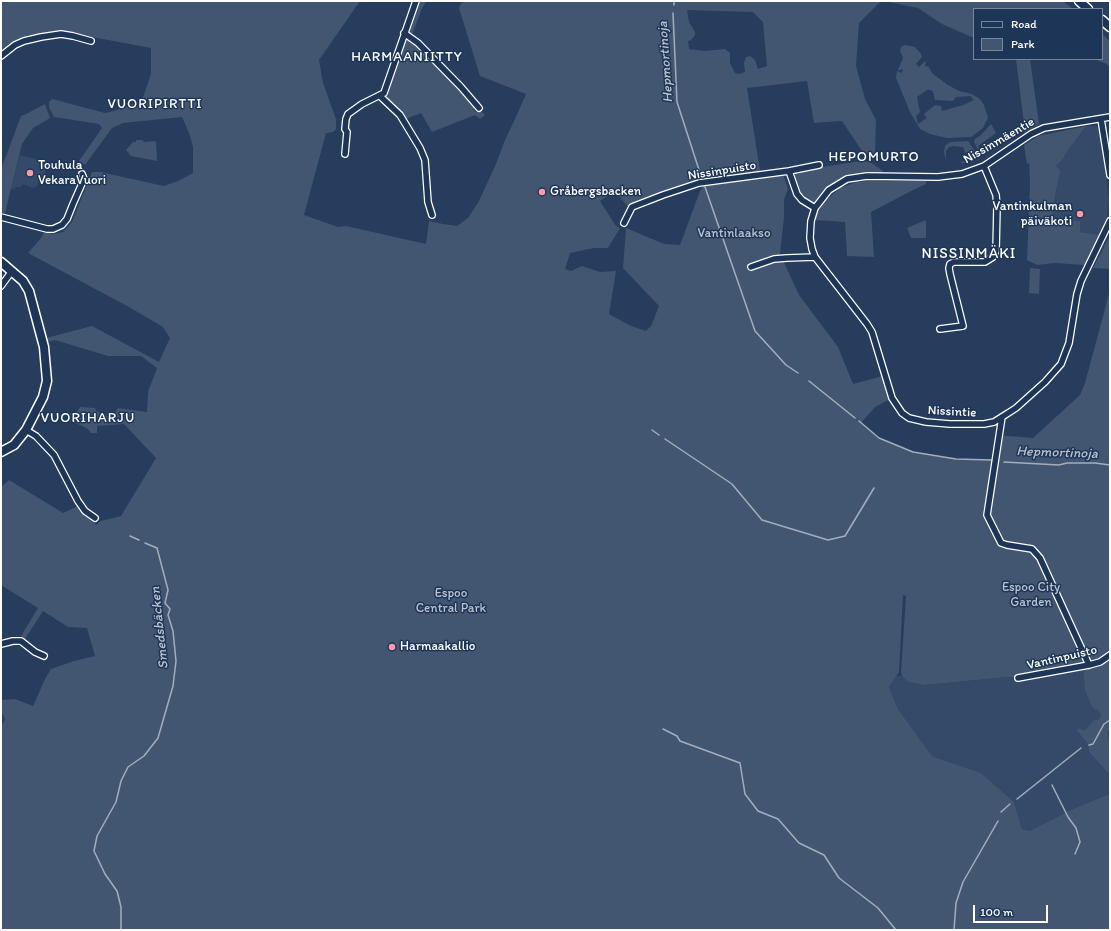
<!DOCTYPE html>
<html>
<head>
<meta charset="utf-8">
<style>
	body { margin:0 }
	#map { position:relative; width:1111px; height:931px; overflow:hidden; background:#263d5e; font-family:Itim,sans-serif }
	canvas { display:block }
	.frame { position:absolute; inset:0; border:2px solid #fff; pointer-events:none }
	.legend { position:absolute; left:973px; top:8px; width:130px; height:52px; box-sizing:border-box; background:#1d3557; border:1px solid #77869a; margin:0; padding:5px 7px; list-style:none; font-size:12px; color:#fff }
	.legend li { display:flex; align-items:center; gap:8px; height:20px }
	.legend b { width:20px; border:1px solid #77869a }
	.scale { position:absolute; left:973px; top:905px; width:75px; height:18px; box-sizing:border-box; border:2px solid #fff; border-top:0; padding-left:5px; font-size:12px; line-height:14px; white-space:nowrap; color:#fff; -webkit-text-stroke:3px #1d3557; paint-order:stroke }
</style>
</head>
<body>
<div id="map">
<canvas width="1111" height="931"></canvas>
<div class="frame"></div>
<ul class="legend">
<li><b style="height:5px;background:#1d3557"></b>Road</li>
<li><b style="height:11px;background:#425672"></b>Park</li>
</ul>
<div class="scale">100 m</div>
</div>
<script>
const ctx = document.querySelector('canvas').getContext('2d');
ctx.lineJoin = 'round';
function fillPath(path, color) { ctx.fillStyle = color; ctx.fill(path, 'evenodd'); }
const toPath = rows => new Path2D(rows.map(r => 'M' + r).join(''));
function strokePath(path, color, width, dash) { ctx.strokeStyle = color; ctx.lineWidth = width; ctx.lineCap = dash ? 'butt' : 'round'; ctx.setLineDash(dash || []); ctx.stroke(path); }
function drawText(font, color, halo, rows, align = 'center') {
  ctx.font = font + ' Itim,sans-serif'; ctx.lineWidth = 3; ctx.setLineDash([]); ctx.textBaseline = 'middle'; ctx.strokeStyle = halo; ctx.fillStyle = color; for (const [text, x, y, turn = 0] of rows) {
    ctx.save(); ctx.translate(x, y); ctx.rotate((+turn || 0) * Math.PI / 180); ctx.textAlign = isNaN(turn) ? turn : align; if (halo) ctx.strokeText(text, 0, 0); ctx.fillText(text, 0, 0); ctx.restore();
  }
}
const built = toPath([
	[1086,126,1095,126,1100,129,1109,199,1107,221,1101,235,1080,232,1080,221,1053,220,1053,208,1057,189,1056,166,1065,157,1064,156],
	[20,155,48,162,44,176,43,176,37,186,33,188,23,184,21,187,16,187,14,190,11,188],
	[1083,666,1086,690,1091,705,1094,708,1098,710,1100,713,1101,716,1099,719,1096,721,1085,730,1077,731,1088,744,1089,752,1110,775,1110,795,1030,831,1022,829,1014,802,981,773,932,756,898,709,889,687,896,676,902,676,908,682,924,685,1009,677,1018,678]
]);
const green = toPath([
	[1,1,360,1,319,60,323,83,336,119,336,129,333,132,326,133,304,215,338,227,346,226,426,244,429,221,443,224,457,226,468,218,479,201,496,164,505,140,516,117,526,94,480,76,459,8,461,3,465,1,881,1,859,23,856,66,865,99,876,120,875,153,871,155,864,154,842,121,814,123,807,81,747,88,760,171,652,196,628,207,615,191,600,201,616,226,620,228,608,248,594,248,570,253,565,269,571,271,582,266,600,272,616,271,609,314,631,326,646,331,651,326,659,306,623,268,626,228,664,244,680,245,700,191,704,185,763,178,783,174,788,189,784,200,784,217,780,254,799,295,838,347,853,384,883,376,890,399,875,407,861,423,879,438,913,452,956,459,992,460,995,435,1033,438,1080,395,1085,383,1110,290,1110,730,1108,732,1110,750,1110,775,1089,752,1088,744,1077,731,1077,729,1079,728,1082,730,1085,730,1093,721,1099,719,1101,716,1100,713,1098,710,1094,709,1091,705,1085,690,1083,666,1018,678,1009,677,924,685,908,682,902,676,901,672,906,596,903,595,899,672,889,687,898,709,932,756,981,773,1014,802,1022,829,1030,831,1071,810,1110,794,1110,930,1,930,1,727,5,719,1,711,1,700,15,699,33,706,45,679,51,669,74,661,95,656,87,628,68,627,43,611,25,639,21,636,38,608,1,585,1,487,9,480,63,513,78,506,96,525,101,521,121,516,156,458,124,424,97,426,97,433,91,433,88,429,70,420,67,416,69,413,76,413,80,407,95,408,96,411,112,418,118,408,147,412,148,392,157,368,141,356,108,356,55,340,47,342,46,338,92,326,159,362,170,338,163,327,129,307,28,253,41,238,44,232,54,234,63,232,72,222,92,172,100,172,164,186,178,181,193,173,193,147,189,133,182,117,123,123,112,128,85,165,79,161,102,128,99,124,54,117,49,107,49,102,52,99,105,113,114,111,142,100,151,74,151,48,92,37,59,33,46,33,32,37,1,54],
	[687,10,753,12,763,22,767,66,758,69,755,60,750,56,746,57,744,63,745,72,739,74,735,73,730,63,730,53,725,49,705,51,689,49,688,41,691,40,695,35,695,32,689,22],
	[418,1,427,1,422,8,412,35,408,31,408,29],
	[884,1,1063,1,1073,9,974,9,974,38,942,24,918,8],
	[1102,34,1110,41,1110,68,1107,64,1094,59,1102,59],
	[406,39,413,40,474,103,475,107,473,109,476,112,481,111,485,115,480,119,475,115,432,132,421,113,406,119,387,97,404,42],
	[905,45,915,47,921,54,922,57,916,64,919,67,925,61,926,63,925,64,926,67,928,66,933,74,948,85,959,91,972,94,980,99,984,105,988,118,983,128,971,137,947,138,930,134,920,129,910,112,896,78,897,71,901,73,903,70,901,69,900,71,898,70,903,58,900,50,902,46],
	[927,90,931,90,933,92,935,100,953,101,956,97,970,96,974,100,963,105,942,111,941,106,935,105,924,114,927,118,918,124,916,116,920,112,917,97],
	[1016,59,1030,59,1039,124,1025,132],
	[45,104,50,118,33,128,22,144,5,213,1,212,2,208,2,167,21,116,26,114],
	[991,124,996,133,978,146,979,149,978,150,974,142,975,139,981,135],
	[1086,126,1064,156,1065,157,1056,166,1060,171,1053,208,1053,219,1080,221,1080,232,1101,235,1085,265,1054,263,1037,265,1027,260,1030,183,1029,163,1027,164,1024,145,1038,136],
	[136,140,142,140,144,142,156,141,157,161,131,156,126,150,133,142,136,142],
	[968,141,975,151,969,160,962,164,961,162,967,160,969,157,965,152,963,147,954,146,949,147,946,151,946,160,944,152,945,146,947,144,951,142],
	[861,161,870,162,883,171,883,174,849,177,834,184,823,192,817,201,813,203,808,202,802,196,795,186,793,178,797,171],
	[870,181,926,181,926,184,913,190,871,212,874,257,847,256,845,222,815,220,818,212,825,201,840,188,856,182],
	[926,220,926,238,911,238,907,228],
	[1110,235,1110,269,1093,268],
	[1030,268,1040,269,1039,294,1029,293]
]);
const stream = toPath([
	[674,1,674,5],
	[673,13,677,102,702,179],
	[705,187,755,331,786,365,798,373],
	[809,381,855,418],
	[859,421,879,438,913,452,956,459,992,460],
	[652,430,659,435],
	[665,439,732,484,762,520,828,540,845,536,874,488],
	[1004,462,1059,465,1067,463,1095,463,1110,465],
	[130,536,139,540],
	[663,729,677,736,680,741,740,763,745,794,758,811,778,819,799,843,824,855,839,878,878,908,896,930],
	[1089,745,1093,744,1104,724,1110,720],
	[1052,785,1068,817,1076,828,1080,842,1075,854],
	[1017,799,1081,748],
	[1001,812,1010,804],
	[121,930,121,907,117,891,105,874,94,851,97,836,116,802,121,781,128,767,144,756,158,738,173,686,176,661,173,631,168,615,170,609,165,603,168,590,157,548,145,543],
	[954,930,956,903,963,882,998,821]
]);
const street = toPath([
	[404,33,418,43,461,87,479,108],
	[1,56,15,45,24,41,41,37,61,34,73,36,91,41],
	[380,96,400,115,420,148,425,160,428,202,432,215],
	[1110,117,1044,128,1031,134,984,166,962,174,938,177,867,176,847,179,829,190,815,208,811,221,810,238,812,249,815,257,867,324,872,332,892,398,902,413,909,418,926,422,950,424,984,424,994,422,1002,417,1016,408,1045,382,1061,364,1069,343,1077,294,1081,281,1110,221],
	[1101,119,1110,175],
	[345,154,347,132,345,129,346,119,348,114,362,104,384,93,416,1],
	[789,171,819,165],
	[1,217,47,229,53,229,62,225,67,219,73,204,84,179,82,174],
	[624,223,632,207,663,195,699,183,789,171,797,194,802,200,815,208],
	[751,267,774,259,787,258,815,257],
	[1,286,12,271],
	[940,329,963,326,950,274,949,268,950,264,954,262,985,262,993,257,996,251,997,206,996,195,984,166],
	[1002,417,987,515,1001,543,1007,545,1032,549,1040,558,1089,665],
	[26,430,36,436,54,455,78,501,85,511,95,518],
	[1,644,13,641,21,641,35,652,44,656],
	[1018,678,1089,665,1100,662,1110,655]
]);
const secondary = toPath([
	[1079,1,1088,9],
	[1102,20,1110,27],
	[1,262,23,281,29,291,44,347,47,381,43,397,26,430,14,445,1,452]
]);
const markers = [
	[30,173,4,"#ff9aa2"],
	[542,192,4,"#ff9aa2"],
	[1080,214,4,"#ff9aa2"],
	[392,647,4,"#ff9aa2"]
];
const streetNames = [
	["Nissinmäentie",999,141,-30],
	["Nissinpuisto",722,171,-9],
	["Nissintie",952,412,3],
	["Vantinpuisto",1062,658,-13]
];
const poiNames = [
	["Touhula",38,166],
	["VekaraVuori",38,181],
	["Gråbergsbacken",550,192],
	["Vantinkulman",1072,207,"right"],
	["päiväkoti",1072,222,"right"],
	["Harmaakallio",400,647]
];
const parkNames = [
	["Vantinlaakso",734,234],
	["Espoo City",1031,588],
	["Garden",1031,603],
	["Espoo",451,594],
	["Central Park",451,609]
];
const neighbourhoodNames = [
	["HARMAANIITTY",407,57],
	["VUORIPIRTTI",155,104],
	["HEPOMURTO",874,157],
	["VUORIHARJU",88,418]
];
const waterNames = [
	["Hepmortinoja",666,62,-94],
	["Hepmortinoja",1057,453,2],
	["Smedsbäcken",160,628,-96]
];
const quarterNames = [
	["NISSINMÄKI",969,254]
];
fillPath(built, '#344a68');
fillPath(green, '#425672');
strokePath(stream, '#a4aebb', 1.5);
strokePath(street, '#fff', 8);
strokePath(secondary, '#fff', 11);
strokePath(street, '#1d3557', 5.5);
strokePath(secondary, '#1d3557', 8);
for (const [x, y, r, color] of markers) { const dot = new Path2D(); dot.arc(x, y, r, 0, 2 * Math.PI); ctx.fillStyle = color; ctx.fill(dot); strokePath(dot, '#1d3557', 1.5); }
drawText('13px', '#fff', '#1d3557', streetNames);
drawText('13px', '#fff', '#1d3557', poiNames, 'left');
drawText('13px', '#bdc4ce', '#1d3557', parkNames);
ctx.letterSpacing = '1px';
drawText('14px', '#fff', '#1d3557', neighbourhoodNames);
ctx.letterSpacing = '0px';
drawText('italic 14px', '#bbc2cc', '#1d3557', waterNames);
ctx.letterSpacing = '1px';
drawText('15px', '#fff', '#1d3557', quarterNames);
ctx.letterSpacing = '0px';
</script>
</body>
</html>
